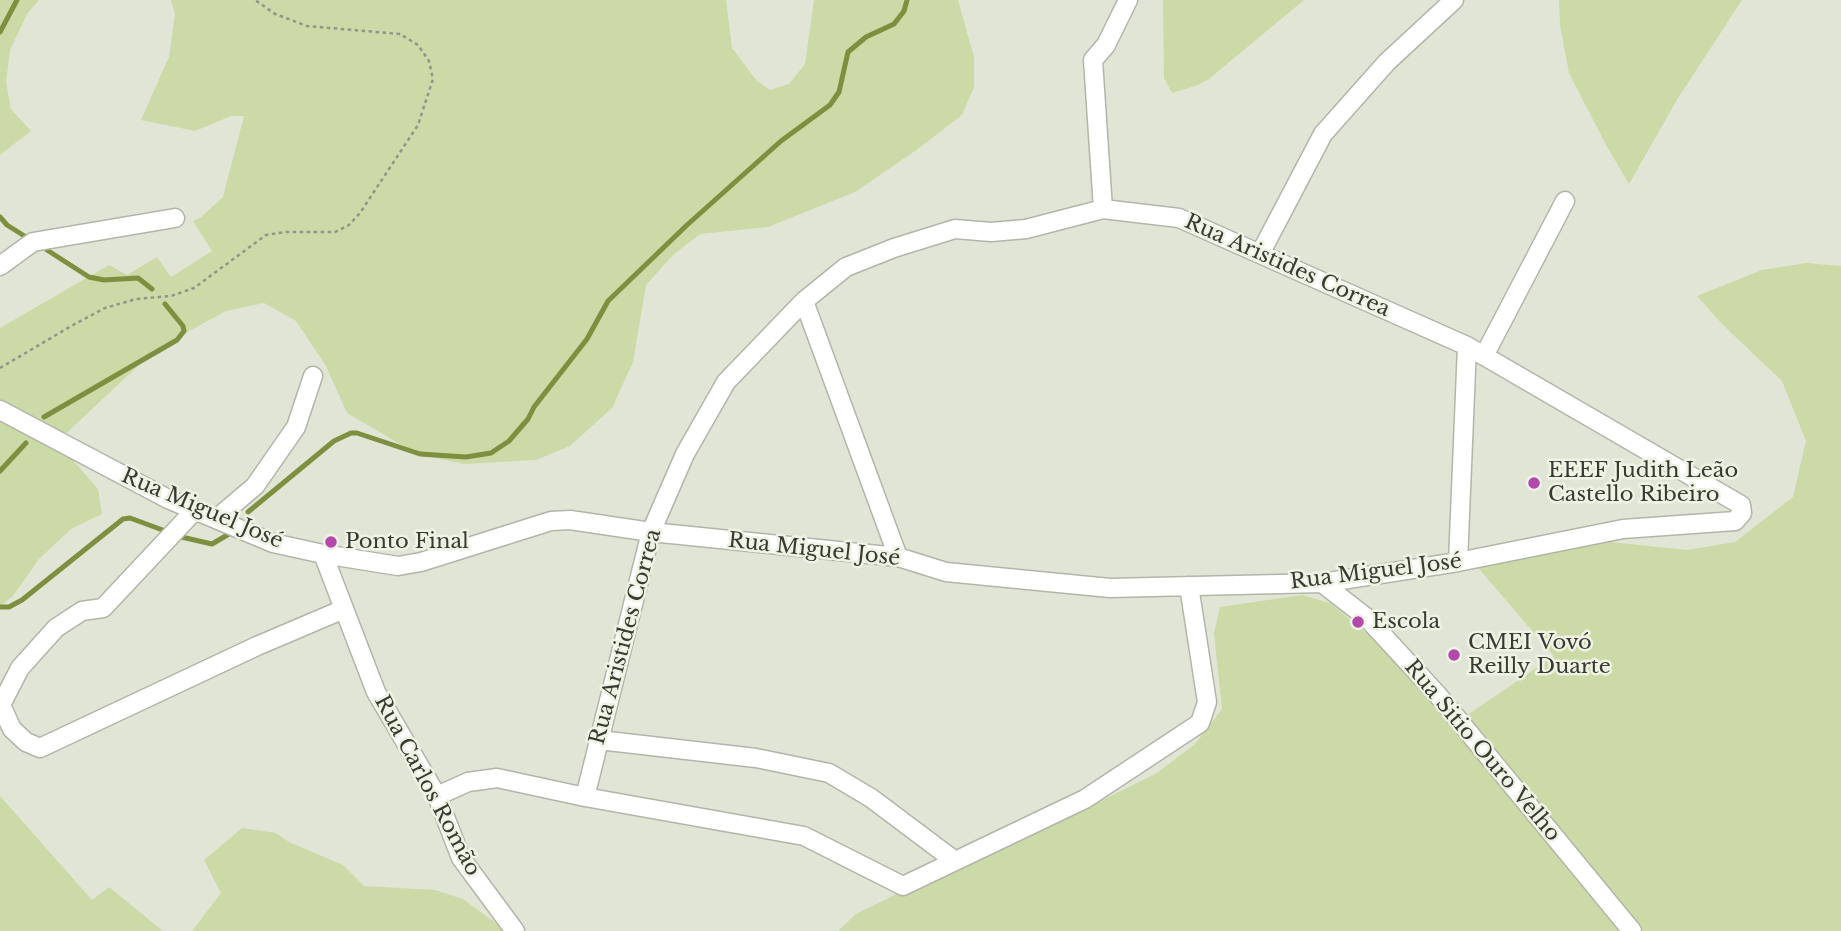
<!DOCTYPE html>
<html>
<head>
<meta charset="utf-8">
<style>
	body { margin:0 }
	canvas { display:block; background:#e1e5d6 }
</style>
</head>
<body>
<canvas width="1841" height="931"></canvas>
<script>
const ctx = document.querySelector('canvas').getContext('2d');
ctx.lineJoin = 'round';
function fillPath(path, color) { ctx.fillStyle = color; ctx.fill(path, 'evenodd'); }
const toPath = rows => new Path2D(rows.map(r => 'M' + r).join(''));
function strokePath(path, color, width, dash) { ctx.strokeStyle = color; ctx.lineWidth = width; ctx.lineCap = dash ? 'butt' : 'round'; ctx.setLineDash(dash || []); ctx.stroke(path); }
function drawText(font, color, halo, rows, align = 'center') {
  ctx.font = font + ' "Libre Baskerville",serif'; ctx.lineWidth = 5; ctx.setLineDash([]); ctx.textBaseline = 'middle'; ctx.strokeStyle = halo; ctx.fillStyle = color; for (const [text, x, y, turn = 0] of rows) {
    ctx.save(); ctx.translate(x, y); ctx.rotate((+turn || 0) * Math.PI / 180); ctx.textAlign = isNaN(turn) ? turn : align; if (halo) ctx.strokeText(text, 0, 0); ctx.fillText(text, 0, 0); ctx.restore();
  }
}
const green = toPath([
	[0,0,39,0,27,14,10,50,6,83,11,109,31,131,0,155],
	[171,0,726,0,732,48,757,81,770,90,789,84,805,64,814,0,958,0,974,57,974,87,962,115,915,151,855,192,768,227,700,234,673,255,646,285,633,362,612,408,570,446,536,460,464,464,417,454,347,413,326,366,296,321,264,303,226,311,191,330,141,363,57,442,98,489,102,514,71,529,39,559,13,596,0,606,0,328,109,265,127,275,157,257,171,277,212,251,193,221,200,218,223,197,244,116,231,116,195,131,141,120,169,57,175,14],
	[1163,0,1304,0,1209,79,1198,85,1172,93,1164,78],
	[1559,0,1742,0,1678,98,1629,184,1605,143,1569,73,1560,25],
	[1806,263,1841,266,1841,931,838,931,856,914,954,866,1051,826,1157,773,1195,744,1222,709,1214,633,1220,607,1302,595,1330,603,1395,657,1454,724,1554,656,1467,555,1601,541,1687,550,1735,542,1793,497,1806,441,1782,381,1723,325,1697,296,1762,270],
	[0,796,92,900,109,887,163,931,0,931],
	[242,828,276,833,289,842,343,865,364,886,435,890,463,899,507,931,192,931,221,893,204,860]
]);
const stream = toPath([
	[0,32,17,0],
	[0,217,7,225,26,237],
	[47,250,89,277,104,280,138,278,152,289],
	[44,417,177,340,184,331,183,326,165,304],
	[0,471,26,443],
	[248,512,334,441,351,433,357,433,420,454,466,457,491,453,509,441,528,419,534,407,587,339,608,301,687,225,781,141,830,105,839,92,848,52,866,37,894,24,904,11,907,0],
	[177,536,212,544,229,534],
	[0,607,9,607,22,600,123,519,130,518,168,532]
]);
const path = toPath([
	[0,368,73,325,105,308,136,299,171,296,194,288,266,235,286,232,335,232,349,225,360,213,418,125,433,79,429,61,418,45,400,34,307,26,275,14,255,0]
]);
const street = toPath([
	[1103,209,1093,60,1106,45,1128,0],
	[1260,254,1323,134,1387,62,1454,0],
	[0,266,33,242,175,218],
	[804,301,898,557],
	[1484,356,1565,201],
	[0,410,168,499,273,543,323,554,398,566,421,562,551,521,570,520,651,532,898,557,946,572,1110,588,1322,583,1458,562,1623,529,1735,521,1742,513,1741,505,1467,346,1179,218,1103,209,1026,229,991,232,955,229,894,248,846,267,804,301,726,382,685,454,651,532,585,797],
	[195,510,103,608,82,611,56,628,20,668,1,705,12,729,26,742,40,748,257,646,344,609],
	[216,519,255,486,296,427,313,376],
	[323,554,376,692,437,796,461,858,515,931],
	[1458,562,1467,346],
	[1322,583,1367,618,1437,694,1632,931],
	[599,740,756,758,829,773,871,798,955,861],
	[437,796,468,782,497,778,585,797,804,836,903,886,1085,799,1200,723,1207,702,1189,586]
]);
const markers = [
	[1534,483,7,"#b349ab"],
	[331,542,7,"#b349ab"],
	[1358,622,7,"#b349ab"],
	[1454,655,7,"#b349ab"]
];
const streetNames = [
	["Rua Aristides Correa",1287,266,24],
	["Rua Miguel José",202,509,23],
	["Rua Miguel José",814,550,6],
	["Rua Miguel José",1376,572,-7],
	["Rua Aristides Correa",626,637,-75],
	["Rua Sitio Ouro Velho",1482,751,50],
	["Rua Carlos Romão",427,786,62]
];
const poiNames = [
	["EEEF Judith Leão",1548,471],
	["Castello Ribeiro",1548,495],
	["Ponto Final",345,542],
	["Escola",1372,622],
	["CMEI Vovó",1468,643],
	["Reilly Duarte",1468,667]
];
fillPath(green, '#cbdaa6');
strokePath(stream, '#7d903f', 5);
strokePath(street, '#b2b6a8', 21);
strokePath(path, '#92958a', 2.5, [3.5, 3.5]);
strokePath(street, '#fff', 18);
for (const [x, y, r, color] of markers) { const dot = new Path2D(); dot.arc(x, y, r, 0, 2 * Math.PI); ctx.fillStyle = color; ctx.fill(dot); strokePath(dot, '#eef3e3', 2.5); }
drawText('21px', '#383a34', '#eef3e3', streetNames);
drawText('21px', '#383a34', '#eef3e3', poiNames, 'left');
</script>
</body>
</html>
